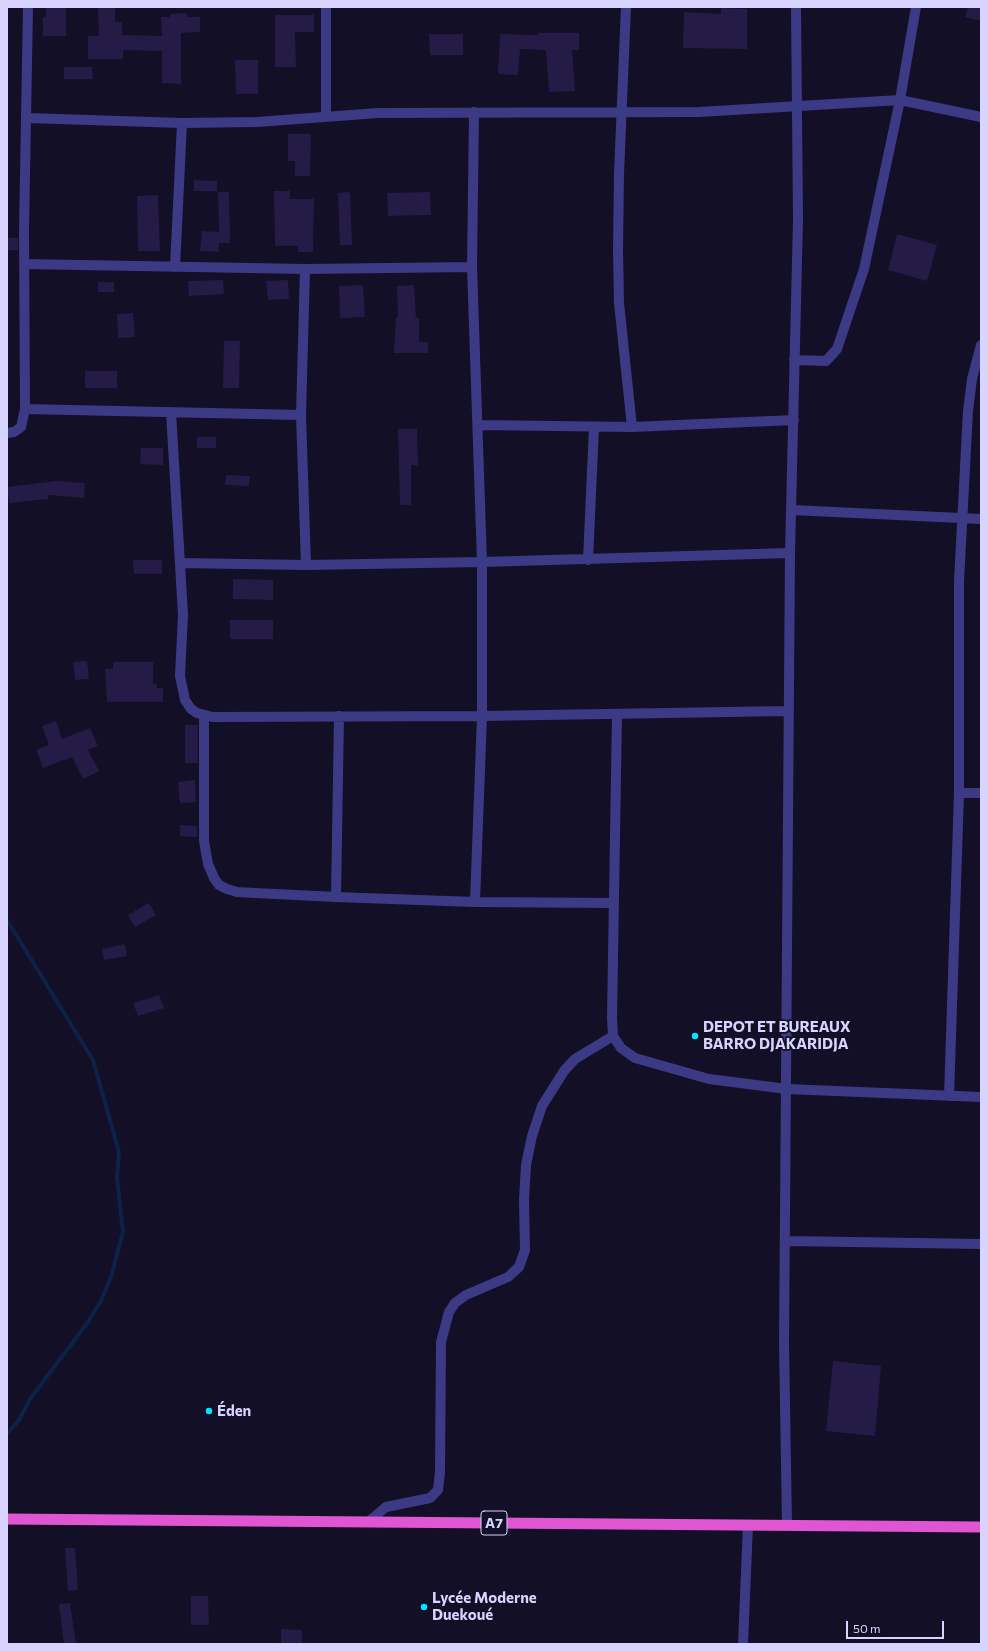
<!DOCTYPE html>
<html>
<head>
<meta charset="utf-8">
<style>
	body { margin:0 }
	#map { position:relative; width:988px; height:1651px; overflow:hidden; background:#130f26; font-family:Commissioner,sans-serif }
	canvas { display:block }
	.frame { position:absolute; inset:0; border:8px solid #d9d4ff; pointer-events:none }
	.scale { position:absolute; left:846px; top:1621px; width:98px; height:18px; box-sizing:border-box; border:2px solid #d9d4ff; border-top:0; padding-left:5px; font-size:12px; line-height:14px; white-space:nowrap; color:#d9d4ff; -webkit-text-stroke:3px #130f26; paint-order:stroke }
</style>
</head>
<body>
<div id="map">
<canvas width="988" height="1651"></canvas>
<div class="frame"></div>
<div class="scale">50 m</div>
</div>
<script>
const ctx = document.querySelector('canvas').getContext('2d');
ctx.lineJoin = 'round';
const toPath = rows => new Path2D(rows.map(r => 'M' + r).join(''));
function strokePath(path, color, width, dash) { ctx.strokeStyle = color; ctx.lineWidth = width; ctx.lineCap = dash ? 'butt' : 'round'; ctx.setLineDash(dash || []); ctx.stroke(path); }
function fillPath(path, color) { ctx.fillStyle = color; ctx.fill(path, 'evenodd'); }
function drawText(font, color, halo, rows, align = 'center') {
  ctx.font = font + ' Commissioner,sans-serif'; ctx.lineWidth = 3.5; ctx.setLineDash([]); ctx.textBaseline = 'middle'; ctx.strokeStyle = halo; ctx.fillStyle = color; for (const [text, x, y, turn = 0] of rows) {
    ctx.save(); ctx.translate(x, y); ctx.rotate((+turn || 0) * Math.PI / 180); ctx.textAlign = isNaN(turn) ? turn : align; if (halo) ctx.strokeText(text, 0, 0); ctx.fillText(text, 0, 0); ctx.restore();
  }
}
const stream = toPath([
	[7,920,93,1060,119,1152,117,1178,123,1232,111,1277,101,1301,88,1322,30,1399,19,1420,7,1434]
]);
const building = toPath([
	[46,7,66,7,66,36,43,36,43,17,46,17],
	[98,7,115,7,115,22,122,22,122,35,162,36,161,17,170,17,170,14,187,13,187,17,200,17,200,32,181,33,181,84,162,83,162,51,123,50,123,59,88,59,88,36,99,36],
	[968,7,981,7,981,21,965,17],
	[721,8,747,9,747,49,683,48,684,12,721,14],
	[275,15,314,15,314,32,295,32,296,67,275,67],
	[538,33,579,33,579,50,572,50,575,91,549,92,546,50,520,49,518,75,498,74,500,34,538,35],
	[429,34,463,34,463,55,430,55],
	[235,60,258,60,258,94,236,94],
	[64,67,92,67,93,79,64,79],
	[288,134,311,134,310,176,295,176,295,161,288,161],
	[194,180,217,181,217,191,194,191],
	[274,191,290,191,290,199,314,199,313,252,298,252,298,246,275,246],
	[218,192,229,192,230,243,219,243,219,252,200,251,202,231,219,232],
	[350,192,352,245,340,245,338,193],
	[430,192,431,215,388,216,387,193],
	[158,195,160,251,138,251,137,196],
	[897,234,937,245,927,281,888,270],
	[7,238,18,238,18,250,7,250],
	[223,280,224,294,189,296,188,281],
	[288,280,289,299,268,300,266,281],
	[98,282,114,282,114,292,98,292],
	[363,285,365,317,340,318,339,286],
	[414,285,416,318,419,318,419,342,428,342,428,353,394,353,396,318,398,318,397,286],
	[133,313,135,337,118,338,117,314],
	[224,341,240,341,239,388,223,388],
	[85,371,117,371,117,388,85,388],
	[398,429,417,429,418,465,411,465,411,505,400,505],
	[197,437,216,437,216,448,197,448],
	[141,448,163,448,163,465,140,464],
	[226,475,250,476,249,486,225,485],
	[56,481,85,483,84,498,48,495,48,499,9,503,7,487],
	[133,560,162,560,162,574,134,574],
	[233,579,273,580,273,600,233,599],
	[230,620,273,620,273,639,230,639],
	[87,661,89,679,75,680,73,662],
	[113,662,153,662,153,684,157,684,157,688,163,688,163,702,107,702,105,669,113,669],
	[56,721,62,739,90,728,98,746,88,750,99,771,83,779,72,757,43,768,36,750,49,745,42,726],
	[185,725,198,725,198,763,185,763],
	[195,780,196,802,180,803,178,782],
	[180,825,197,826,197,837,180,836],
	[149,903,156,915,135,927,128,915],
	[125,944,127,956,104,960,102,949],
	[159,995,164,1008,138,1016,133,1003],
	[833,1361,881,1366,875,1436,826,1431],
	[65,1548,75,1548,78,1590,68,1591],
	[191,1596,208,1596,209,1625,191,1625],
	[70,1603,76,1644,64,1644,59,1604],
	[281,1629,302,1630,302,1644,281,1644]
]);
const minor = toPath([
	[326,7,326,117],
	[626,7,619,174,618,250,619,303,632,427],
	[474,112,472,267,482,562,482,716,475,902],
	[27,118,182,123,257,122,378,113,699,112,900,100,981,117],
	[24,264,305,269,472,267],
	[175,267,182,123],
	[305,269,301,415,306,565],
	[794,360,826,361,837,349,864,269,900,100,916,7],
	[25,409,301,415],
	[171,412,183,615,180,676,185,700,191,709,197,713,213,717,482,716,789,711],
	[478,425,632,427,794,420],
	[7,433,14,432,21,427,25,409,24,231,28,7],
	[792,510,981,519],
	[588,560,594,427],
	[180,563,306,565,482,562,790,553],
	[617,714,612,1018,613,1036,621,1048,635,1058,709,1079,787,1089,981,1097],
	[204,715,204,841,208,864,214,878,219,885,227,889,237,892,255,893,336,897,475,902,613,903],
	[959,793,981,793],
	[336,897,339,716],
	[949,1096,959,793,959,581,968,411,972,379,981,345],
	[786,1241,981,1244],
	[368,1522,386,1507,430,1498,438,1490,440,1472,441,1342,449,1312,455,1303,466,1295,508,1277,519,1267,525,1250,524,1200,526,1165,532,1136,542,1106,564,1071,575,1059,613,1036],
	[787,1525,784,1343,790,553,798,219,796,7],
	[743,1644,748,1525]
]);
const trunk = toPath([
	[7,1519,981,1527]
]);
const markers = [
	[695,1036,4,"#00e5ff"],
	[209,1411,4,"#00e5ff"],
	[424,1607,4,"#00e5ff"]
];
const shields = [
	[494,1523,26]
];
const shieldNames = [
	["A7",494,1523]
];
const poiNames = [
	["DEPOT ET BUREAUX",703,1027],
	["BARRO DJAKARIDJA",703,1044],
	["Éden",217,1411],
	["Lycée Moderne",432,1598],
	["Duekoué",432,1615]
];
strokePath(stream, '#0c2248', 4);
fillPath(building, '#241b47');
strokePath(minor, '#3d3a85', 10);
strokePath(trunk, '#e055d1', 11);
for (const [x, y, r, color] of markers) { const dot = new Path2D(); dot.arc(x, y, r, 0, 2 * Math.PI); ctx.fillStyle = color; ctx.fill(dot); strokePath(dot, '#130f26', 1.5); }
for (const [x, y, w] of shields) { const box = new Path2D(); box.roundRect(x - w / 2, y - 12, w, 24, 3); ctx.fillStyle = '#130f26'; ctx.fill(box); strokePath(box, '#d9d4ff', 1); }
drawText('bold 14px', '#d9d4ff', null, shieldNames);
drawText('bold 15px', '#d9d4ff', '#130f26', poiNames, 'left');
</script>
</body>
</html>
